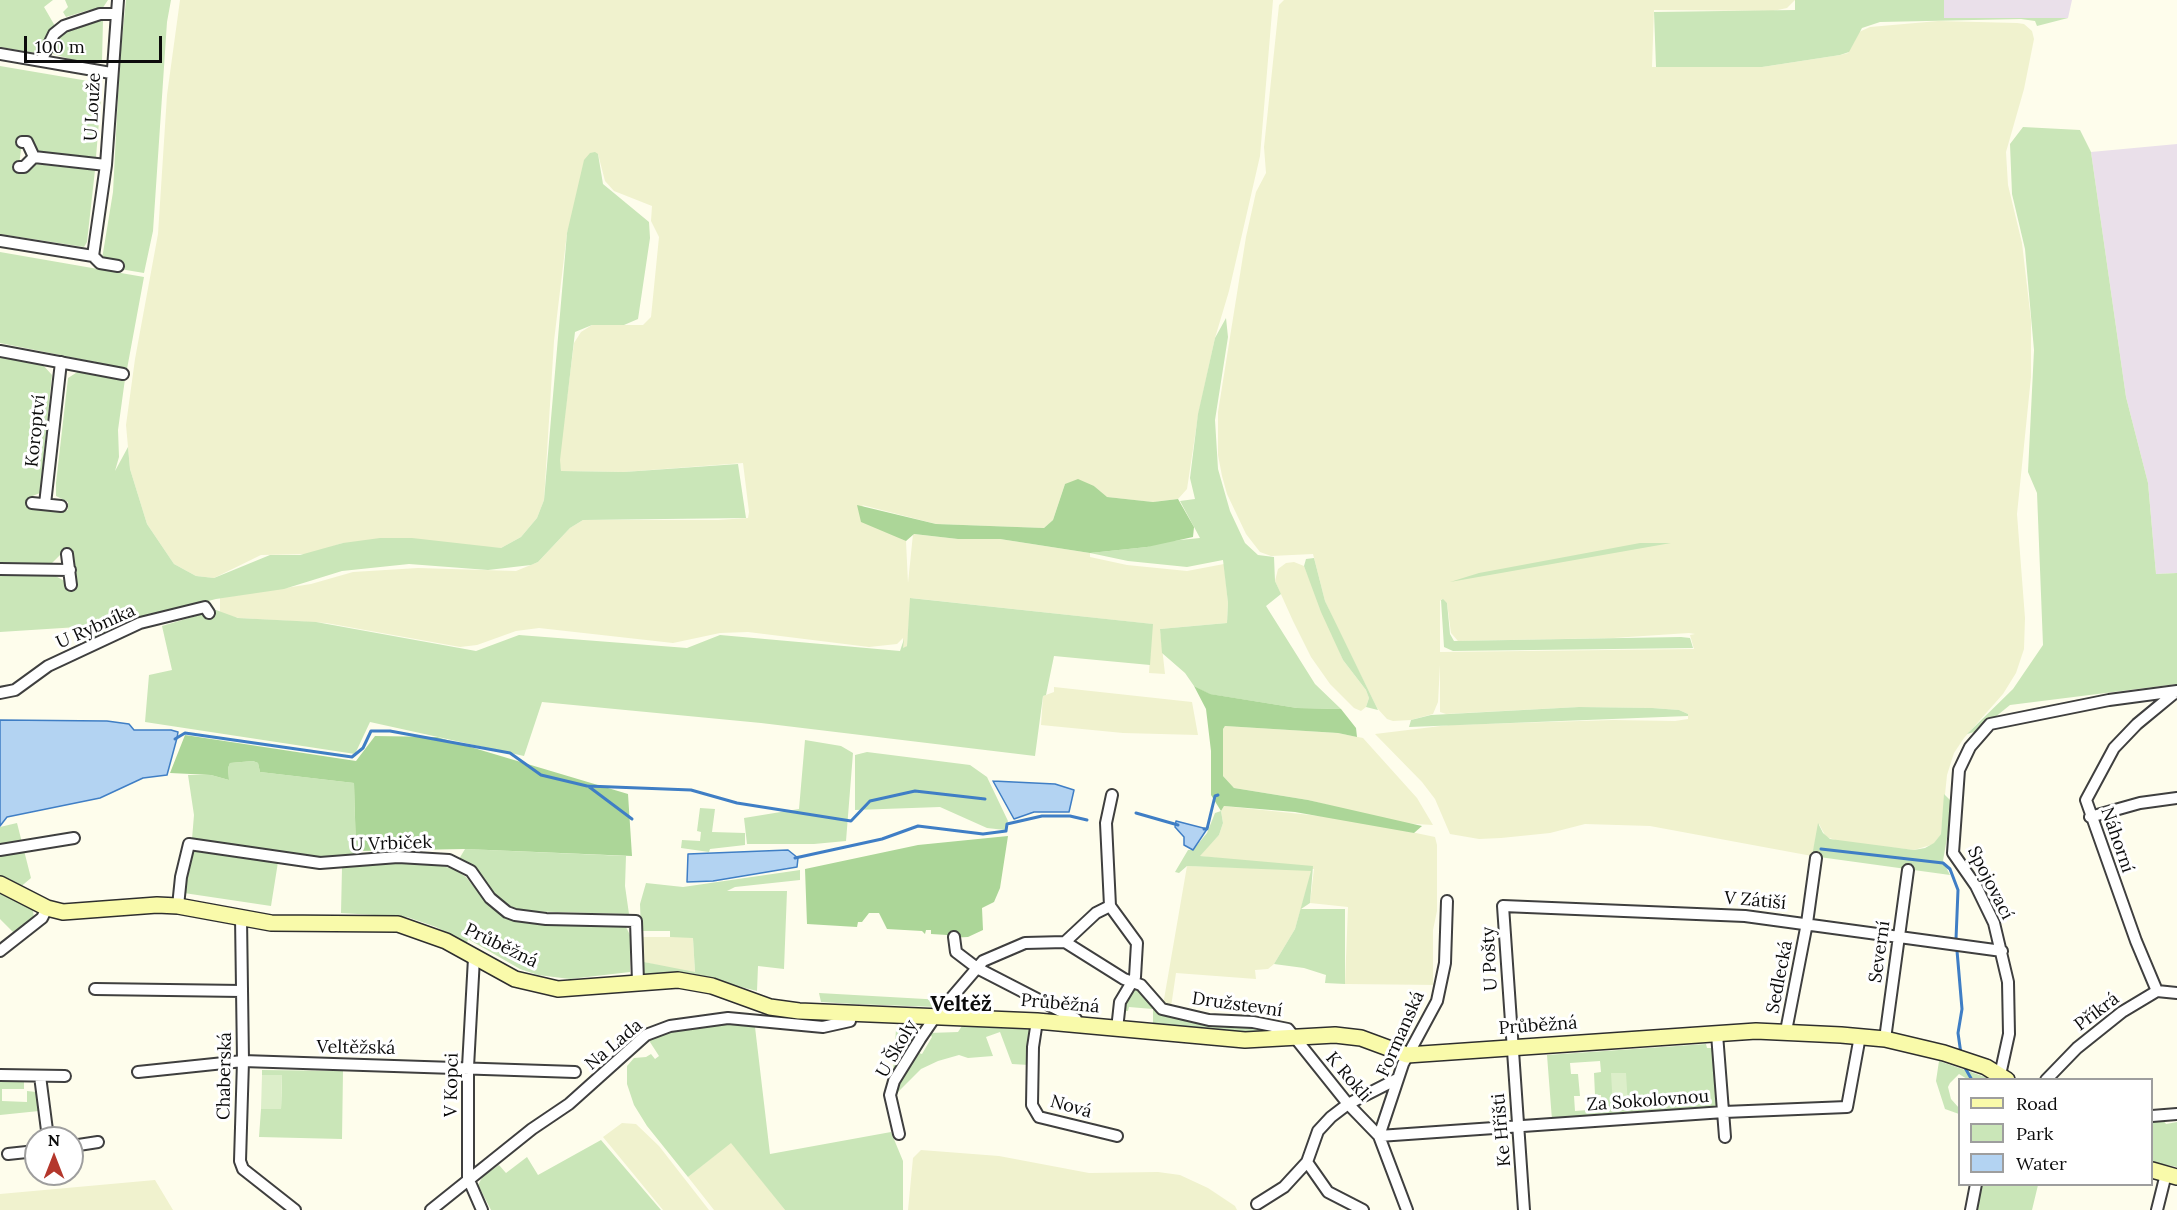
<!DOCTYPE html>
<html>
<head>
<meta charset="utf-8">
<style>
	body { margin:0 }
	#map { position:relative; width:2177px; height:1210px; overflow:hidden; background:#fefdec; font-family:Lora,serif }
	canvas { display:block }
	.legend { position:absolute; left:1958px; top:1078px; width:195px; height:108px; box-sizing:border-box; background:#fff; border:2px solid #9e9e9e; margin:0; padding:8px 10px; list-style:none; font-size:18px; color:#0c0c0c }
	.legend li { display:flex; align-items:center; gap:12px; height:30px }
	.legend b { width:30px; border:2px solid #9e9e9e }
	.north { position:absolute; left:24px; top:1126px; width:60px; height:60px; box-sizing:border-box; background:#fff; border:2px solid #9e9e9e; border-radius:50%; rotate:0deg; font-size:16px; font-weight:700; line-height:24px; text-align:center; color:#0c0c0c }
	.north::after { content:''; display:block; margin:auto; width:21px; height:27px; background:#b4372c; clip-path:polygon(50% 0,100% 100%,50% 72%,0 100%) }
	.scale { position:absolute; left:24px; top:36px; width:138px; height:27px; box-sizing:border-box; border:3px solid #0c0c0c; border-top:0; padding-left:8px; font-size:18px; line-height:21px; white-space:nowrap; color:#0c0c0c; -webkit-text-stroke:4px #fff; paint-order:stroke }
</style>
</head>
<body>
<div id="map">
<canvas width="2177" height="1210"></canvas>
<ul class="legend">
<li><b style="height:8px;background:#f9faaa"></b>Road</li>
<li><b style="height:16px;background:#cae6b8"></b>Park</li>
<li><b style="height:16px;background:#b3d3f2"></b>Water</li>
</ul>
<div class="north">N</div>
<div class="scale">100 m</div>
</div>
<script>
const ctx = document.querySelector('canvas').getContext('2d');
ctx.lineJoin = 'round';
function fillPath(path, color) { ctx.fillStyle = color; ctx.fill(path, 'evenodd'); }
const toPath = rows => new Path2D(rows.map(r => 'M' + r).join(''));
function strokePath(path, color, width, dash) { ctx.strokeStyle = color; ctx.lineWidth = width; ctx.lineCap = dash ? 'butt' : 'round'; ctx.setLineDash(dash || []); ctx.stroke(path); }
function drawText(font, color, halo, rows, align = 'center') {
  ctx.font = font + ' Lora,serif'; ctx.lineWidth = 6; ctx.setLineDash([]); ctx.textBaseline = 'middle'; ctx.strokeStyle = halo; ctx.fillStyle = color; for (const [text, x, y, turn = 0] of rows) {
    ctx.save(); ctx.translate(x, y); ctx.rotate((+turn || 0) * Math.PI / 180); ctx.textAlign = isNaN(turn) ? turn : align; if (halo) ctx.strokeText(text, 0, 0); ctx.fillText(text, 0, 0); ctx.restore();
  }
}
const industrial = toPath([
	[1944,0,2072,0,2068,18,1943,18],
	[2177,144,2177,573,2156,574,2148,483,2126,397,2091,152]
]);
const farmland = toPath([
	[180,0,1273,0,1260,156,1229,291,1215,338,1198,416,1187,489,1178,499,1153,502,1106,497,1094,486,1065,484,1053,520,1044,528,936,524,862,505,889,532,906,541,908,583,913,534,958,539,1000,539,1090,553,1090,557,1127,565,1187,571,1224,564,1228,603,1227,623,1160,629,1165,674,1149,673,1152,624,911,598,907,646,903,649,903,638,897,644,869,647,748,632,720,633,673,643,539,628,516,631,477,645,460,647,326,623,239,618,220,614,220,598,311,584,353,572,418,568,516,571,538,562,570,528,583,520,718,520,748,518,749,512,743,463,624,472,561,471,559,460,574,343,581,332,592,325,643,325,651,317,659,237,651,221,652,206,614,191,605,181,598,154,567,233,554,341,544,500,537,518,521,537,501,548,343,543,310,554,261,555,214,578,196,576,174,564,147,524,130,469,126,425,135,359,158,234,167,95],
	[1284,0,1795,0,1787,8,1773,11,1654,10,1652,67,1762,67,1840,55,1848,53,1859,32,1870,27,1938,21,2017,23,2024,24,2032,31,2034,39,2024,89,2006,152,2008,185,2022,243,2031,320,2031,377,2017,514,2025,618,2024,649,2016,673,2003,694,1964,738,1954,753,1947,775,1941,834,1934,844,1914,850,1842,842,1826,837,1819,824,1812,856,1650,826,1585,824,1550,833,1501,838,1479,839,1450,834,1435,799,1422,782,1375,734,1449,725,1613,720,1675,721,1688,719,1688,714,1679,710,1652,708,1579,707,1446,714,1440,712,1440,665,1438,702,1433,714,1411,720,1393,721,1387,719,1377,708,1334,621,1325,601,1313,554,1271,556,1260,552,1246,534,1227,494,1222,476,1218,455,1218,412,1246,237,1256,192,1266,173,1264,147,1279,5],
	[1442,599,1447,603,1451,633,1458,641,1613,638,1689,633,1695,634,1690,635,1694,649,1440,652,1440,601],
	[1294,562,1304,566,1343,660,1366,690,1369,698,1366,707,1361,711,1354,708,1330,684,1311,657,1293,621,1275,581,1278,569,1286,563],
	[1054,687,1192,702,1198,735,1123,733,1041,725,1043,696,1054,692],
	[1225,726,1338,733,1363,738,1417,798,1433,825,1399,823,1308,800,1234,788,1223,776,1223,729],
	[1224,806,1349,819,1435,837,1437,845,1437,911,1433,930,1433,983,1439,985,1345,984,1348,907,1310,903,1314,869,1199,856,1219,835,1223,823,1221,811],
	[1187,866,1312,870,1295,929,1274,964,1268,969,1255,970,1256,979,1176,973,1171,1007,1163,1005],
	[641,937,693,937,695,974,644,962,641,957],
	[622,1123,636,1124,659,1146,709,1210,663,1210,603,1137],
	[731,1142,753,1169,785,1210,714,1210,688,1177],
	[921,1150,999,1156,1089,1173,1158,1172,1180,1175,1208,1188,1235,1206,1237,1210,908,1210,913,1158],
	[155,1180,173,1210,0,1210,0,1194]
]);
const green = toPath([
	[0,0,53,0,44,7,55,26,36,53,0,47],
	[65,0,108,0,102,9,89,10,66,17,63,12,68,7],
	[126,0,171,0,167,22,153,231,144,273,120,269,102,259,113,192,120,58],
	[1795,0,1944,0,1944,18,2068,18,2037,26,2035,21,2021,19,1880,22,1862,28,1849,52,1840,55,1762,67,1656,67,1654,12,1795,10],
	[103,20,102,61,91,65,53,54,52,47,63,32,86,22],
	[0,66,100,83,102,86,96,157,36,152,22,142,18,173,24,174,34,164,95,170,87,242,84,247,0,234],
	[2023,127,2080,130,2091,152,2126,397,2148,483,2156,574,2177,573,2177,684,2010,705,1978,731,1967,734,2013,689,2043,645,2037,493,2028,472,2034,350,2025,249,2012,194,2010,144],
	[595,152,598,154,603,184,649,222,650,238,638,319,624,325,592,325,575,332,560,460,561,471,624,472,738,464,746,518,583,520,570,528,538,562,531,565,488,570,409,564,342,571,284,589,216,599,130,621,86,644,78,627,0,632,0,574,52,574,75,587,77,581,73,550,64,551,51,564,0,564,0,357,43,365,52,375,40,493,30,497,31,508,68,510,68,502,56,496,56,483,68,378,79,371,125,379,118,430,119,457,115,471,128,447,130,469,147,524,174,564,196,576,214,578,270,555,300,555,343,543,380,538,412,538,501,548,521,537,537,518,544,500,567,233,584,160,590,153],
	[0,252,144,277,127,369,124,371,105,367,105,364,0,343],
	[1226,318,1228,337,1215,420,1218,469,1230,511,1245,543,1258,555,1274,557,1275,581,1281,594,1266,606,1315,684,1341,709,1297,708,1209,694,1194,686,1185,673,1162,653,1160,629,1227,623,1228,603,1223,560,1187,567,1128,561,1090,553,1147,547,1160,542,1200,538,1180,501,1195,499,1190,478,1198,414,1215,338],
	[1640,543,1671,543,1450,582,1479,573],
	[1314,558,1325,601,1378,710,1366,707,1369,698,1366,690,1343,660,1321,612,1304,566,1306,559],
	[910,598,1153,624,1150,665,1054,656,1046,695,1043,696,1035,756,761,723,542,702,524,756,370,722,355,754,145,722,149,675,172,670,162,626,216,610,238,618,316,622,476,651,519,635,687,648,720,635,900,651,904,639,903,648,907,646],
	[1443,599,1447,603,1450,634,1454,641,1681,637,1690,638,1693,648,1453,651,1444,647,1441,600],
	[1579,707,1652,708,1679,710,1688,714,1688,716,1409,727,1411,720,1431,715],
	[805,740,841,746,853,753,846,841,814,844,747,844,744,818,799,809],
	[867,752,970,765,987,777,1008,821,1005,830,987,828,940,807,855,810,855,755],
	[253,761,258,763,260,772,354,783,356,855,325,858,192,839,194,815,188,775,211,775,229,780,228,768,230,763],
	[1944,794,1953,803,1943,861,1950,875,1812,856,1818,823,1823,833,1830,839,1914,850,1925,848,1934,843,1941,834],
	[700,808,715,809,712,832,745,833,745,845,710,849,709,852,681,848,682,840,700,841,701,832,697,831],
	[1221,811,1223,823,1219,835,1200,856,1313,866,1310,903,1301,909,1345,909,1345,984,1325,983,1326,975,1304,968,1274,964,1295,929,1311,871,1187,866,1179,873,1175,872,1188,850,1193,850,1207,833,1215,813],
	[17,823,31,878,18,889,33,910,34,919,18,934,14,933,0,919,0,827],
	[465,849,626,856,625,886,629,914,519,911,498,899,474,868,459,859],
	[197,850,278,862,271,906,184,893,189,856,191,851],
	[379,863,434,864,454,869,466,877,490,907,516,921,626,927,630,935,630,972,570,979,538,975,520,969,468,939,467,943,436,927,407,917,341,913,342,868],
	[800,870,800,880,735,887,727,891,787,891,784,969,758,966,757,991,690,974,642,975,641,957,644,962,695,972,693,938,670,937,670,931,641,931,640,904,646,883,683,887],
	[1134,988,1168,1012,1285,1030,1250,1035,1153,1025,1153,1009,1129,1007,1128,1011,1121,1011],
	[819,993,943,1000,936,1007,853,1004,821,1002],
	[713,1023,755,1027,770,1154,891,1132,903,1161,903,1210,785,1210,731,1143,688,1177,647,1126,634,1105,627,1084,627,1066,634,1058,646,1057,651,1054,655,1059,659,1056,648,1039,663,1033],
	[964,1023,1029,1025,1032,1030,1028,1048,1029,1065,1012,1064,1000,1032,986,1037,993,1056,968,1058,959,1055,938,1061,921,1069,894,1096,895,1087,916,1052,922,1054,932,1037,929,1033,958,1032],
	[896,1029,922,1030,893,1072],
	[1706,1044,1707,1048,1713,1048,1717,1107,1552,1120,1547,1055],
	[1600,1061,1601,1072,1594,1073,1595,1095,1601,1095,1602,1109,1575,1111,1574,1096,1580,1096,1578,1074,1571,1074,1570,1063],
	[1939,1061,1991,1079,1967,1079,1959,1074,1950,1083,1948,1087,1951,1099,1959,1108,1959,1114,1945,1109,1936,1081],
	[262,1070,343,1071,342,1139,259,1137,261,1109,281,1109,282,1076,262,1075],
	[0,1082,24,1082,24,1089,2,1089,2,1101,27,1102,27,1091,36,1092,39,1111,0,1115],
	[2164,1121,2166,1124,2177,1122,2177,1167,2152,1162,2152,1122],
	[601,1140,661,1210,491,1210,478,1185,483,1176,499,1165,506,1173,527,1157,538,1175],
	[1981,1185,2038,1185,2032,1210,1976,1210]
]);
const forest = toPath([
	[1078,479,1094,486,1107,497,1153,502,1178,499,1194,527,1193,537,1147,547,1090,553,1000,539,958,539,914,534,906,541,861,522,857,505,936,524,1044,528,1053,520,1065,484],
	[1194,686,1210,694,1297,708,1341,709,1356,728,1357,737,1338,733,1225,726,1223,729,1223,776,1234,788,1308,800,1422,826,1414,833,1295,812,1224,806,1221,811,1211,795,1211,751,1206,709],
	[185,735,356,761,375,736,437,737,628,794,632,856,465,849,356,851,354,783,260,772,258,763,253,761,230,763,228,768,229,780,211,775,170,773],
	[1008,836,1000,888,994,902,982,908,983,930,968,937,947,938,947,935,931,934,931,930,926,930,925,934,922,931,887,929,879,913,869,913,862,922,858,922,857,927,807,924,805,869,918,845]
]);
const pitch = toPath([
	[1611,1073,1626,1073,1628,1106,1613,1107],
	[262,1075,282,1075,281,1109,261,1109]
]);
const water = toPath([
	[0,720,107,721,129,724,134,730,171,730,178,732,177,738,167,775,143,778,100,798,7,817,0,826,0,720],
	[993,781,1055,784,1074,790,1069,812,1034,812,1014,819,993,781],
	[1176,821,1207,829,1193,850,1184,845,1184,837,1175,827,1176,821],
	[788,850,798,858,797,867,713,881,687,882,688,854,788,850]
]);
const stream = toPath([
	[175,739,185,733,352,757,363,748,371,731,390,731,510,753,541,775,587,786,691,790,737,803,851,821,870,801,915,791,985,799],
	[588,786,632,819],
	[1136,813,1178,825],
	[1204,829,1207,829,1215,796,1218,795],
	[1821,849,1943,863,1950,869,1958,890,1956,939,1962,1009,1958,1033,1961,1054],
	[795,858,882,839,918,826,983,834,1006,831,1007,824,1042,816,1070,816,1087,820],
	[1964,1066,1972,1080]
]);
const street = toPath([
	[0,54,111,73],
	[41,61,54,34,64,26,100,14,116,14],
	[22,142,27,142,34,157,106,165],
	[19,167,24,167,34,157],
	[0,241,93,256,100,263,118,266],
	[93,256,106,165,118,0],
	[0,351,123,374],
	[32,503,61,506],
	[45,504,61,362],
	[67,554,71,585],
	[0,569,70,570],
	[0,693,15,690,48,666,140,623,205,607,209,613],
	[1112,795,1106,823,1110,906,1137,943,1135,977,1120,1002,1117,1029],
	[2090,817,2140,803,2177,798],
	[0,850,74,838],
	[178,906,181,877,189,844,320,863,398,857,449,860,471,871,490,898,507,912,515,915,546,919,636,921,638,982],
	[241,917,243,1061,240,1161,243,1169,295,1210],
	[954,937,956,952,977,968,1076,1019,1077,1025],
	[1065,942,1096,913,1110,906],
	[0,951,42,918,47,908],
	[474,958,468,1067,468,1178,482,1210],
	[95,989,242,991],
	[2157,991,2136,941,2086,800,2114,748,2137,724,2177,691],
	[1037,1021,1033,1047,1032,1105,1039,1117,1117,1136],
	[1786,1031,1807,923,1816,858],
	[1717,1034,1725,1137],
	[1885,1039,1908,870],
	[138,1072,243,1061,575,1072],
	[0,1075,65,1076],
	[2000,1075,2009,1034,2008,982,1994,923,1976,886,1953,853,1959,770,1970,747,1990,724,2109,700,2177,691],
	[40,1076,48,1138],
	[2046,1080,2077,1048,2122,1012,2157,991,2177,993],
	[2152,1116,2177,1114],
	[899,1134,890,1095,894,1081,920,1039,935,1017,983,961,1025,943,1065,942,1124,979,1141,985,1162,1009,1209,1020,1253,1022,1288,1029,1348,1104,1379,1136,1724,1112,1847,1107,1860,1036],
	[72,1146,98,1142],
	[8,1154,36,1151],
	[1307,1162,1328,1192,1363,1210],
	[1257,1204,1284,1187,1307,1162,1318,1131,1331,1117,1348,1104,1397,1079],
	[431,1210,532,1129,569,1104,646,1035,670,1026,728,1018,823,1027,850,1021,851,1013],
	[1407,1210,1379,1136,1403,1064,1437,1001,1445,963,1447,901],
	[1524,1210,1503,906,1745,916,2002,951],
	[1971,1210,1976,1184],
	[2157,1210,2166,1174]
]);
const secondary = toPath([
	[0,884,47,908,63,912,157,905,178,906,271,923,398,924,446,941,515,979,558,989,678,980,712,986,770,1007,799,1011,1037,1021,1245,1040,1335,1035,1361,1038,1407,1055,1756,1031,1841,1035,1885,1039,1944,1053,1986,1067,2007,1080],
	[2152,1170,2177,1177]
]);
const streetNames = [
	["U Louže",93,107,-87],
	["Koroptví",36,431,-84],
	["U Rybníka",96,627,-24],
	["Náhorní",2117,840,71],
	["U Vrbiček",391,844,-2],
	["Spojovací",1990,883,63],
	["V Zátiší",1755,901,5],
	["Průběžná",501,946,26],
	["Severní",1880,952,-82],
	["U Pošty",1490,959,-93],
	["Sedlecká",1780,977,-79],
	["Průběžná",1060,1004,5],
	["Družstevní",1237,1005,8],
	["Příkrá",2097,1012,-37],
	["Průběžná",1538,1026,-4],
	["Formanská",1401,1034,-66],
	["Na Lada",614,1045,-40],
	["Veltěžská",356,1048,1],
	["U Školy",897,1049,-60],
	["Chaberská",225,1076,-89],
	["K Rokli",1348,1077,49],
	["V Kopci",452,1085,-89],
	["Za Sokolovnou",1648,1101,-4],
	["Nová",1071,1107,16],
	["Ke Hřišti",1502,1130,-95]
];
const quarterNames = [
	["Veltěž",961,1005]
];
fillPath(industrial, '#eae0ea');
fillPath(farmland, '#f0f2ce');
fillPath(green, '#cae6b8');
fillPath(forest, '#acd698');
fillPath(pitch, '#dceec9');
fillPath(water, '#b3d3f2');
strokePath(water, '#3f7ec5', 1.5);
strokePath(stream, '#3f7ec5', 3);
strokePath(street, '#3f3f3f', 14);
strokePath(secondary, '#2e2e2e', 18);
strokePath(street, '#fff', 10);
strokePath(secondary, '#f9faaa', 15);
drawText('18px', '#0c0c0c', '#fff', streetNames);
drawText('bold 21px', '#0c0c0c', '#fff', quarterNames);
</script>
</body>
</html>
